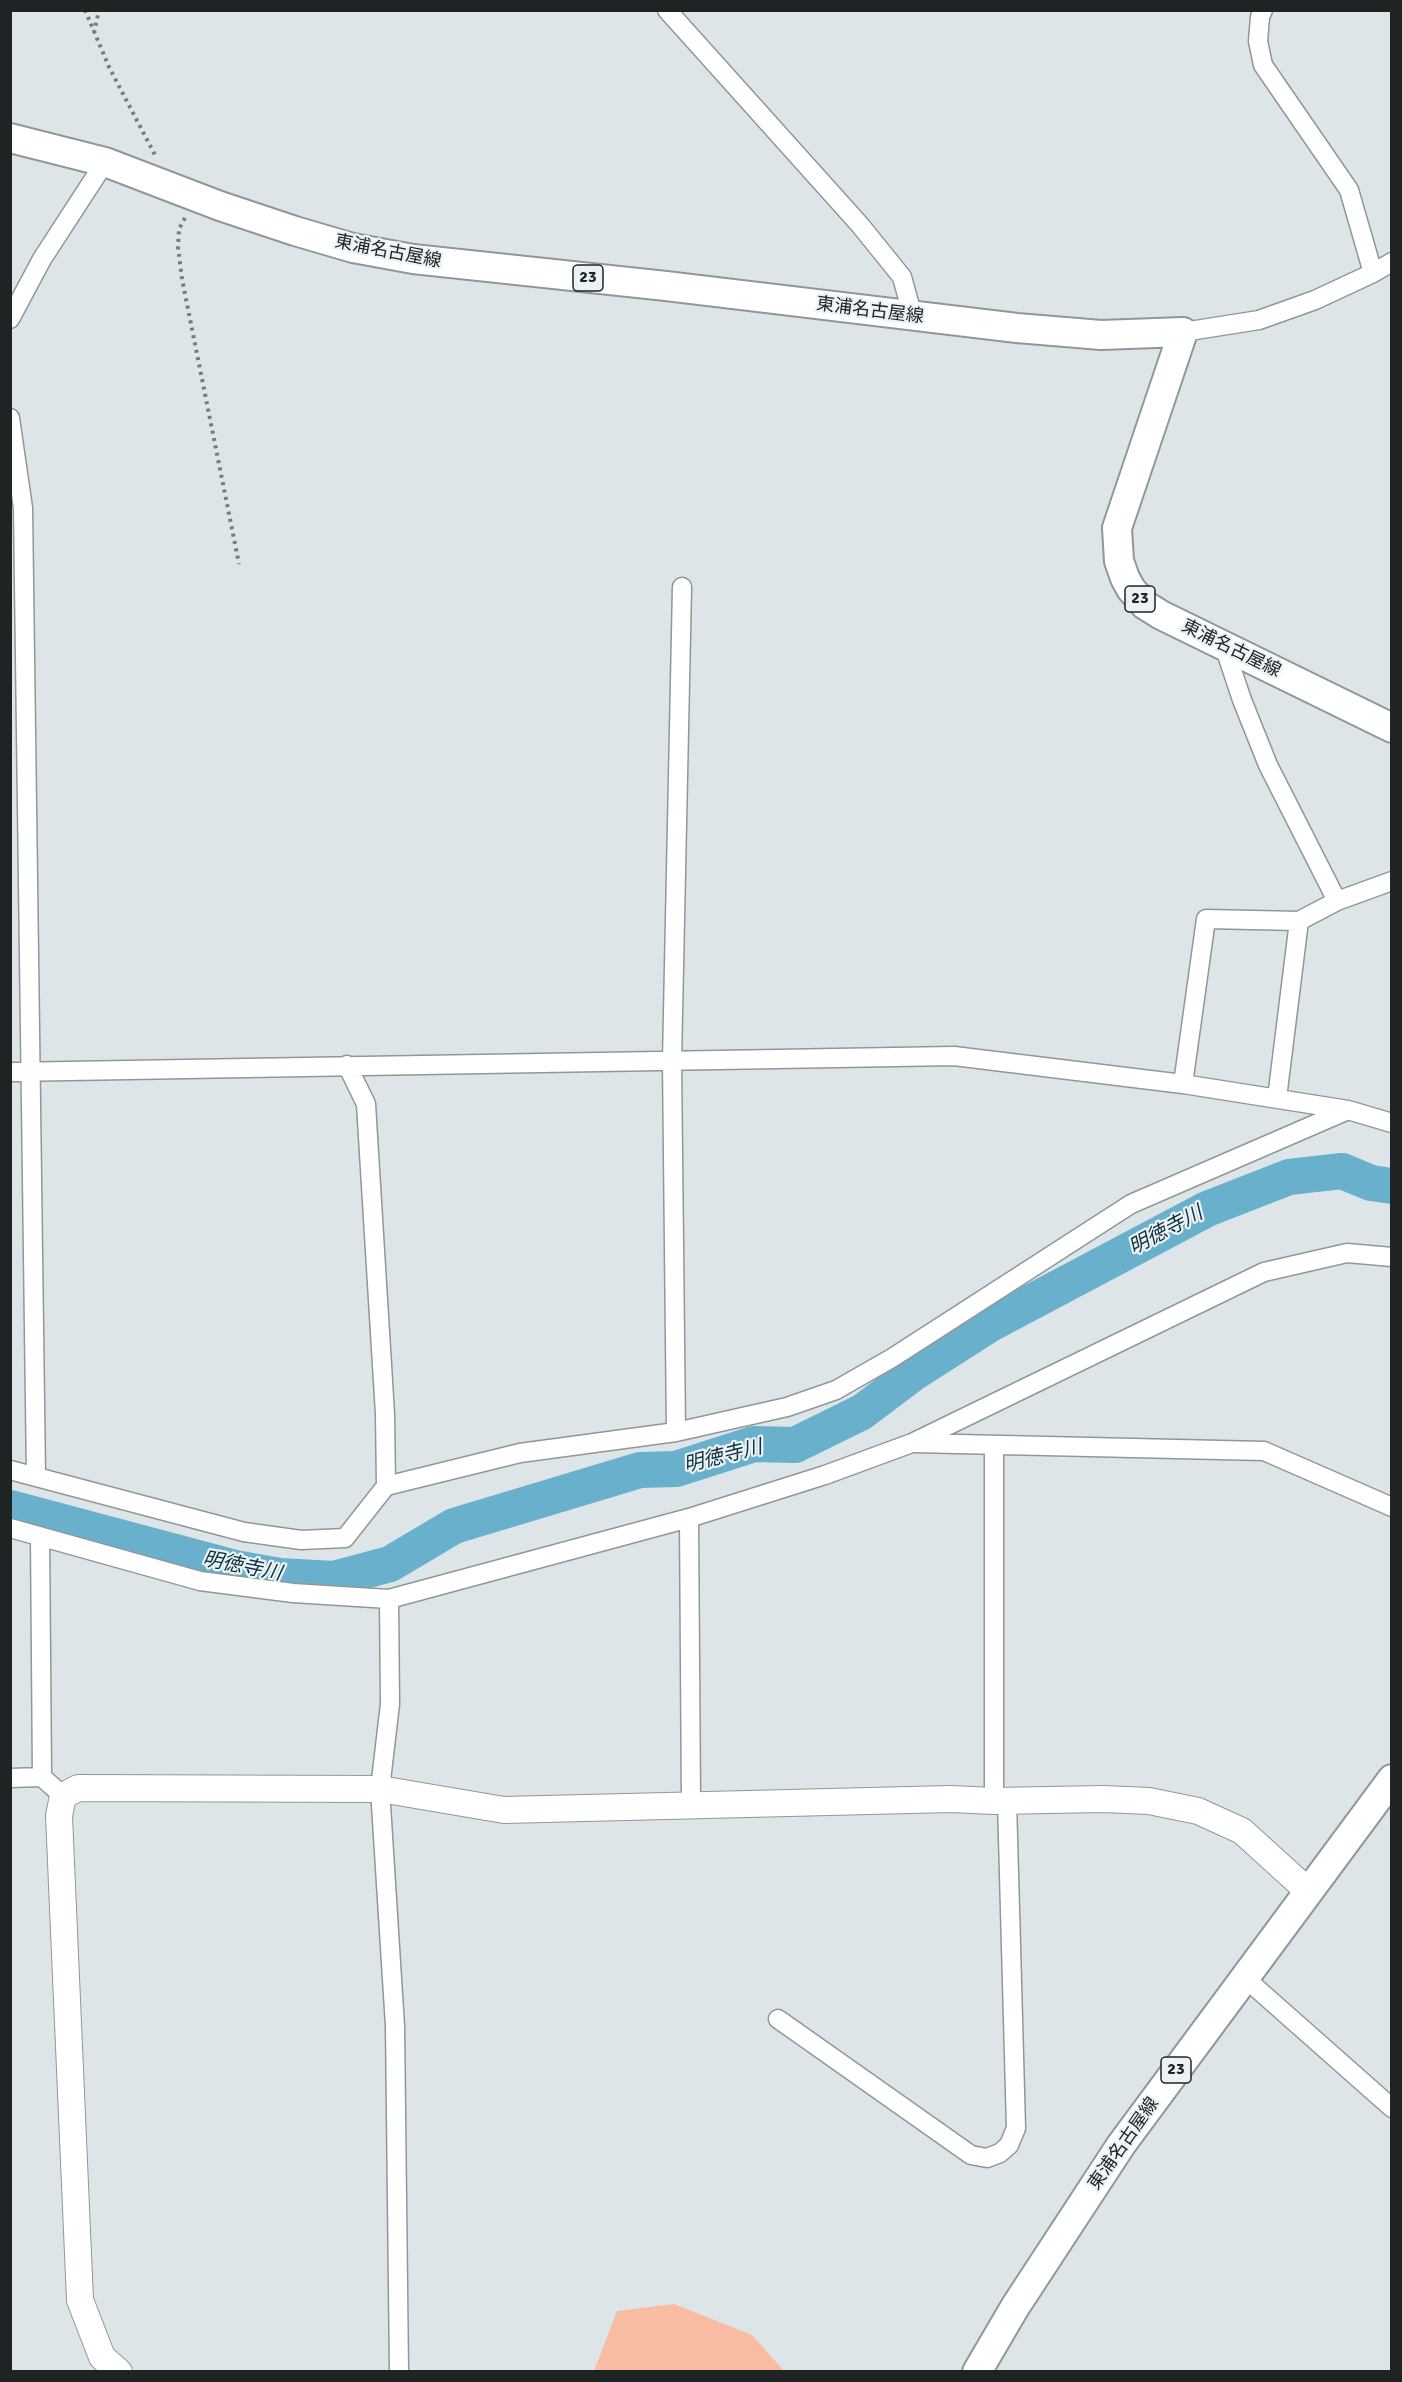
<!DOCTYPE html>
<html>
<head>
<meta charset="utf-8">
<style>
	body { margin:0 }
	#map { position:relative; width:1402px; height:2382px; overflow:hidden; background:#dee5e8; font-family:Signika,sans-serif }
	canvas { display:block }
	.frame { position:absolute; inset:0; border:12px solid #202324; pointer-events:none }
</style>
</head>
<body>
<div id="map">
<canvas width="1402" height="2382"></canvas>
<div class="frame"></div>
</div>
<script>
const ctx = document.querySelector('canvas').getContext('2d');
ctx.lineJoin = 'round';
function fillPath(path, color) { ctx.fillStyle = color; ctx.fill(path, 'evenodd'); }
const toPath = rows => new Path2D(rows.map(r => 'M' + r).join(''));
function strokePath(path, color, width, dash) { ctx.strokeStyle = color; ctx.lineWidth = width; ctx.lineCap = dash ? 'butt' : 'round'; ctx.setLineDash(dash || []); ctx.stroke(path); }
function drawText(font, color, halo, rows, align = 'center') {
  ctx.font = font + ' Signika,"Noto Sans JP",sans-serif'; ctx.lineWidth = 4.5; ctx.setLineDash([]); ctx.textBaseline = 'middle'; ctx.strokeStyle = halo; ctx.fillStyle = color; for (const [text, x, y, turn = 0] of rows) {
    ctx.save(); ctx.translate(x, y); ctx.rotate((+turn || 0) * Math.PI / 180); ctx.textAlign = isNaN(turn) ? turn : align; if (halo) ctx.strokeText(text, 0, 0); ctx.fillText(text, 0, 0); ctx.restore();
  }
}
const green = toPath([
	[674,2304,752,2335,784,2371,594,2371,617,2311]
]);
const river = toPath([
	[10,1508,235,1568,280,1576,334,1579,390,1564,454,1526,640,1470,676,1469,754,1444,795,1445,862,1412,915,1372,990,1324,1207,1209,1289,1177,1342,1171,1371,1183,1392,1186]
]);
const path = toPath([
	[85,10,109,67,156,157],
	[94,33,99,10],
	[185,218,179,229,178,247,182,279,239,564]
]);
const street = toPath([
	[667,10,860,225,902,277,913,317],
	[1263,10,1260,17,1258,41,1263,65,1349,190,1373,273],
	[10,319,42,259,105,162],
	[1183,332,1259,320,1315,300,1373,273,1392,262],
	[10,418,23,508,36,1477],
	[1224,646,1242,700,1268,765,1337,901,1392,881],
	[10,1072,954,1056,1183,1084,1348,1110,1392,1123],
	[1183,1084,1206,919,1299,921,1337,901],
	[1277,1098,1299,921],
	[676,1432,672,1061,682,587],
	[914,1443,1264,1451,1392,1507],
	[994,1446,994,1801],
	[10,1470,244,1532,301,1540,345,1538,386,1486,385,1414,366,1104,347,1065],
	[386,1486,520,1453,676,1432,787,1407,836,1390,892,1358,1131,1204,1348,1110],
	[689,1518,691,1804],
	[10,1528,200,1581,293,1593,389,1599,689,1518,825,1475,912,1443,1264,1272,1347,1253,1392,1257],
	[40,1536,42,1777,63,1796],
	[389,1599,390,1704,380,1789,395,2026,399,2372],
	[10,1778,42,1777],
	[1245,1978,1392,2108],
	[778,2019,971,2155,987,2158,1000,2153,1009,2145,1016,2128,1007,1801]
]);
const secondary = toPath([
	[119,2372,102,2357,80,2300,59,1816,63,1796,78,1788,380,1789,504,1810,951,1799,994,1801,1103,1799,1149,1801,1198,1811,1242,1831,1308,1891]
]);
const primary = toPath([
	[10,138,105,162,220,206,295,231,353,248,413,259,666,286,1017,328,1101,335,1183,332,1117,528,1119,561,1125,578,1131,589,1145,605,1161,615,1392,728],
	[977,2372,1015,2307,1121,2145,1392,1779]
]);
const shields = [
	[588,278,30],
	[1140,599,30],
	[1176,2070,30]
];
const shieldNames = [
	["23",588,278],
	["23",1140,599],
	["23",1176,2070]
];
const streetNames = [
	["東浦名古屋線",388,252,11],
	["東浦名古屋線",870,311,7],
	["東浦名古屋線",1231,649,26],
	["東浦名古屋線",1124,2144,-55]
];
const waterNames = [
	["明徳寺川",1166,1231,-28],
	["明徳寺川",723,1457,-14],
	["明徳寺川",242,1567,11]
];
fillPath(green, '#f7bca1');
strokePath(river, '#68b0cc', 36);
strokePath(street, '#90979a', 21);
strokePath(secondary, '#90979a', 28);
strokePath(primary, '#90979a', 32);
strokePath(path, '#777b7d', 4, [3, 4.5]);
strokePath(street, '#fff', 18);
strokePath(secondary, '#fff', 26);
strokePath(primary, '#fff', 28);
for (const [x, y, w] of shields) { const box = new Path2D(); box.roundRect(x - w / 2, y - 13, w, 26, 4.5); ctx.fillStyle = '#ebf2f6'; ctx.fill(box); strokePath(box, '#202324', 1.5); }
drawText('bold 16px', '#202324', null, shieldNames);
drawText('18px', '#202324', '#ebf2f6', streetNames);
drawText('italic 20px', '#0c2f3b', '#ebf2f6', waterNames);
</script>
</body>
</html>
